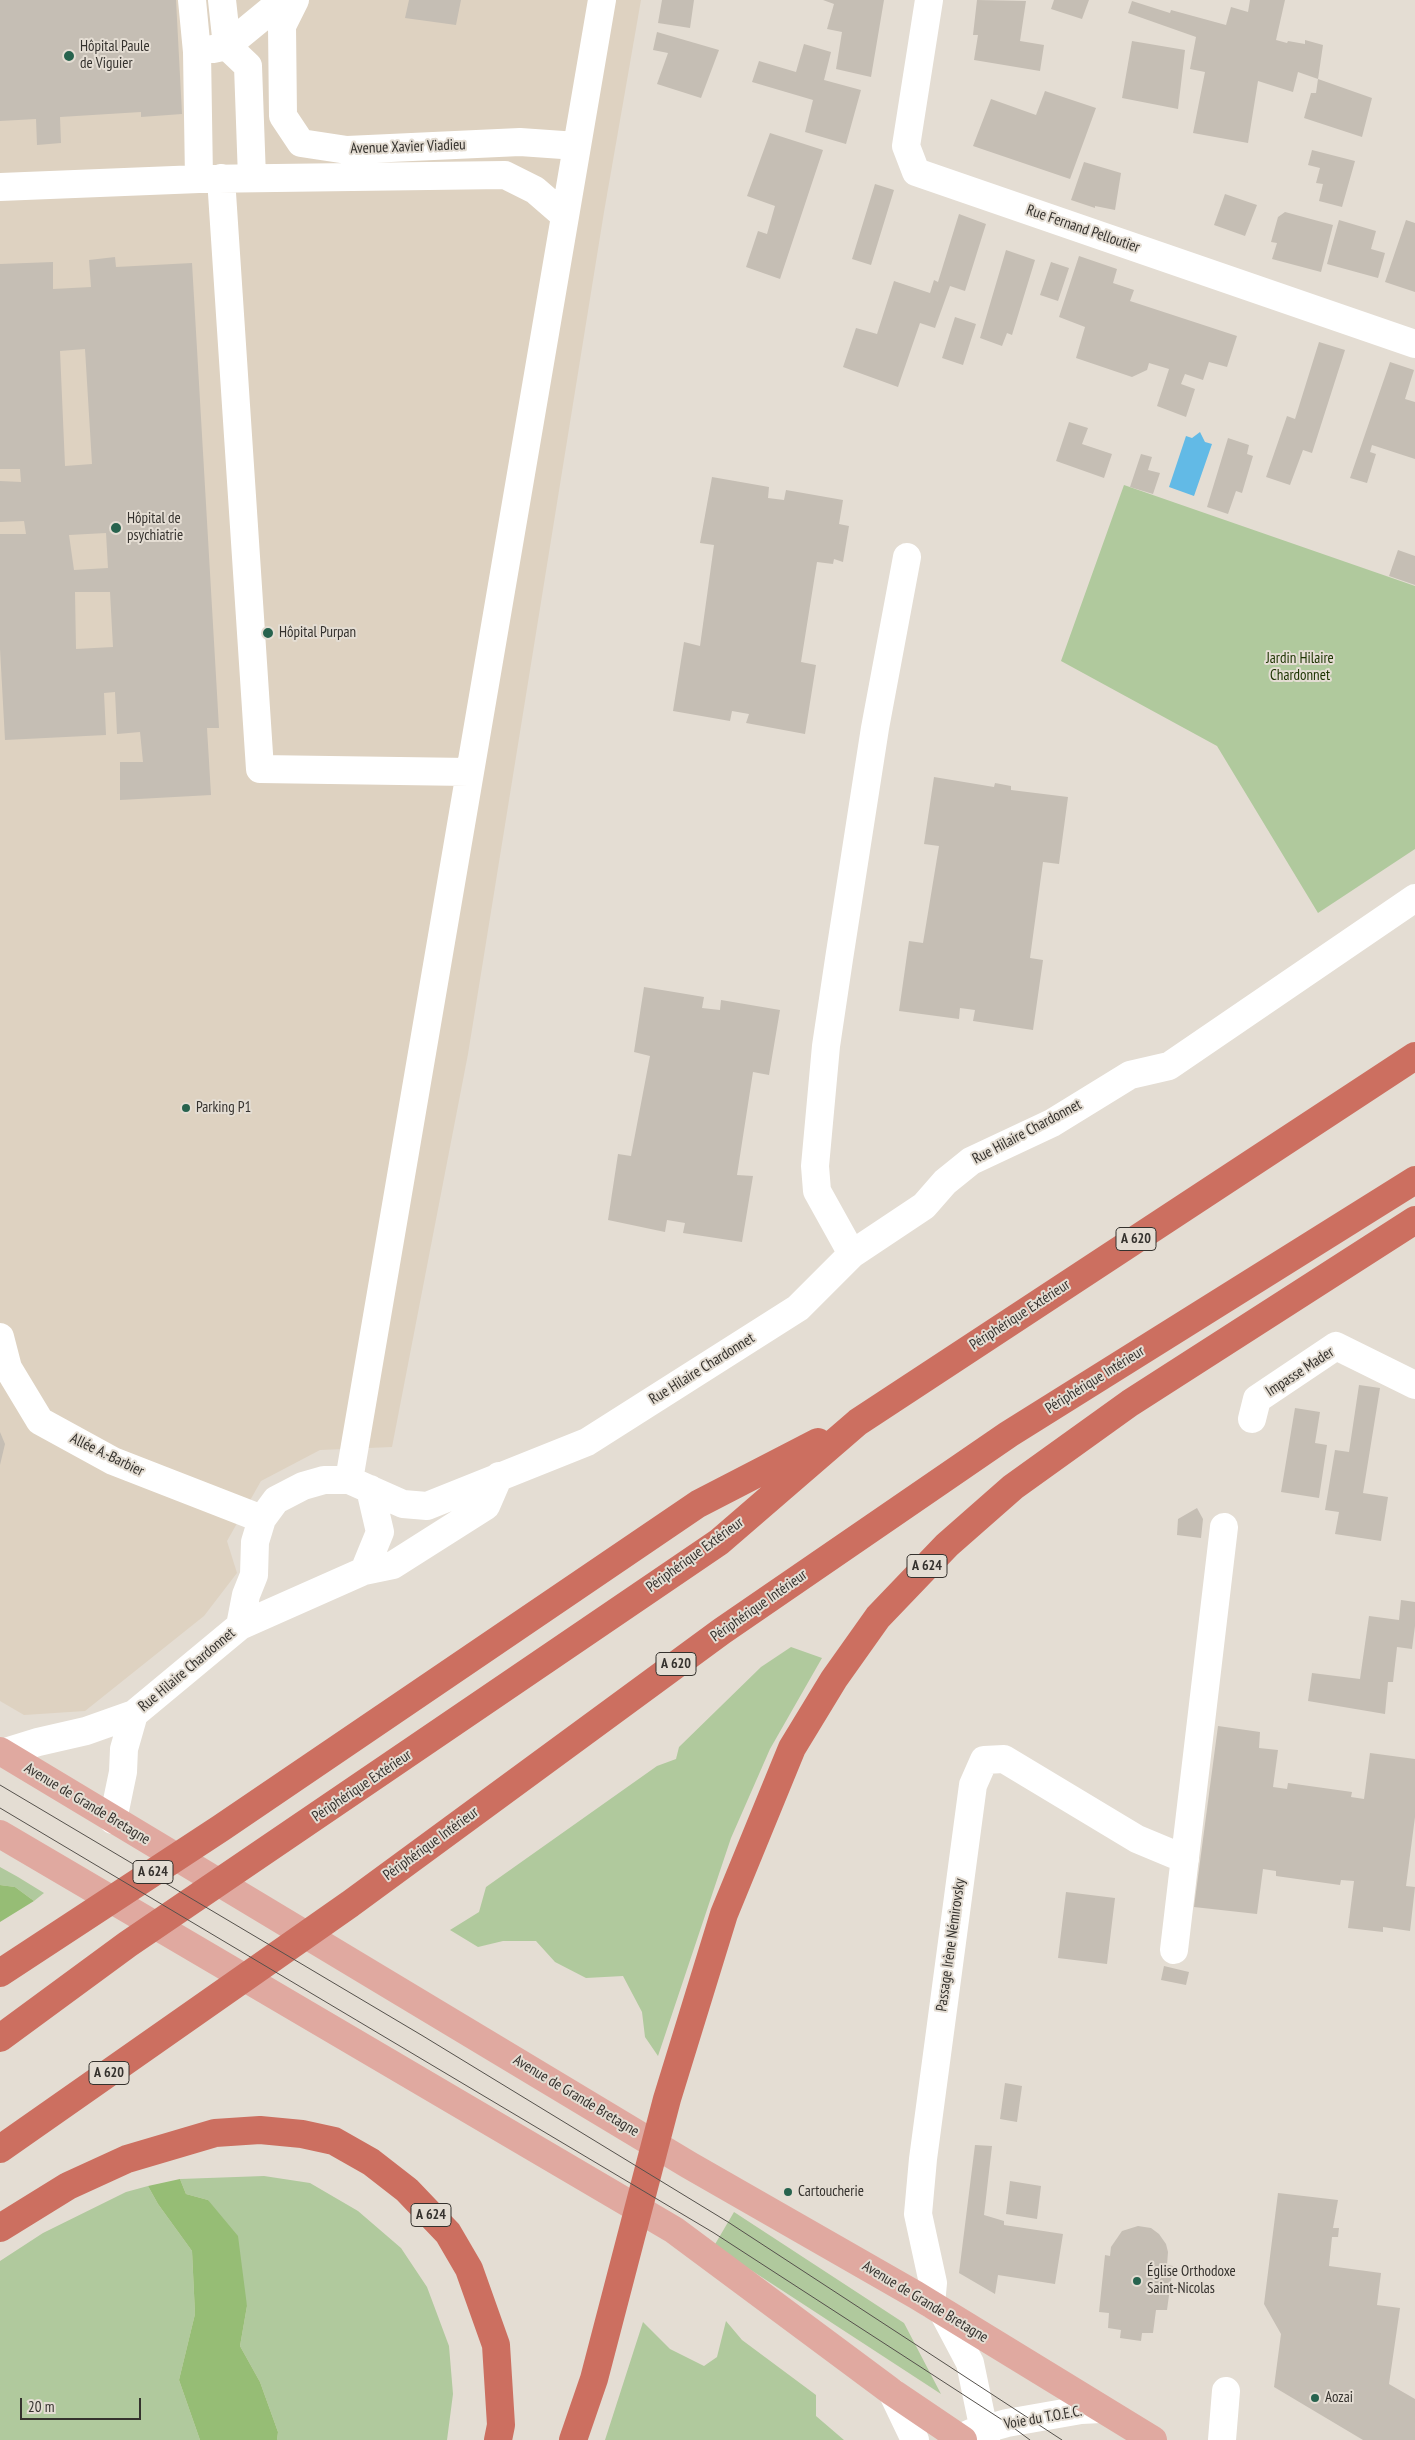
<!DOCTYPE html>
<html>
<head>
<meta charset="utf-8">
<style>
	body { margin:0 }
	#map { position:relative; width:1415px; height:2440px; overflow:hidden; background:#e4ddd3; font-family:"PT Sans Narrow",sans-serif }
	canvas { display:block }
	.scale { position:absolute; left:20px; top:2398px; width:121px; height:22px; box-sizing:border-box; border:2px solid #35322e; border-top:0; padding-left:6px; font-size:15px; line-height:18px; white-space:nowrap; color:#35322e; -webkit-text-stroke:4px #e4ddd3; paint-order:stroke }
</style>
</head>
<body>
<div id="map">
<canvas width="1415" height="2440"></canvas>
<div class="scale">20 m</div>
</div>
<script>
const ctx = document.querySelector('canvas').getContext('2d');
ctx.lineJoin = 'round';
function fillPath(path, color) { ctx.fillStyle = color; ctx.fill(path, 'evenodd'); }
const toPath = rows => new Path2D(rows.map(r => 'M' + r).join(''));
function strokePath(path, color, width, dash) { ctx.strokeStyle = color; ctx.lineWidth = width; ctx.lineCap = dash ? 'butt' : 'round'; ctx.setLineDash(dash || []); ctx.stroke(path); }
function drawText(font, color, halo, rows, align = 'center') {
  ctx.font = font + ' "PT Sans Narrow",sans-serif'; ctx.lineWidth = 4; ctx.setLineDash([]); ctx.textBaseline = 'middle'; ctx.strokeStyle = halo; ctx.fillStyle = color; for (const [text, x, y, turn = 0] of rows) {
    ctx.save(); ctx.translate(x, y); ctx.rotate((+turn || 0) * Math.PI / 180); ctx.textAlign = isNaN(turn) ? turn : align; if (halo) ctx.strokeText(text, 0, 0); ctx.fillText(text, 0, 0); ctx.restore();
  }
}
const built = toPath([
	[0,0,641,0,604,212,468,1054,392,1447,320,1450,261,1481,227,1541,237,1573,204,1616,85,1711,24,1715,0,1701]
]);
const green = toPath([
	[1124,485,1415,586,1415,849,1318,913,1217,746,1061,661],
	[791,1647,822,1658,770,1749,731,1838,658,2056,645,2037,642,2012,623,1976,586,1978,555,1962,536,1941,503,1941,478,1947,450,1930,479,1912,486,1887,657,1766,676,1759,679,1747,761,1667],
	[0,1867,18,1877,44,1893,34,1901,15,1887,0,1885],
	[264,2176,310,2183,358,2211,401,2248,427,2287,449,2346,453,2394,447,2440,277,2440,278,2432,260,2382,240,2346,247,2306,208,2200,186,2194,180,2179],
	[148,2186,158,2204,192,2251,195,2314,179,2380,200,2440,0,2440,0,2261,43,2233,126,2192],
	[734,2212,904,2323,941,2394,714,2246],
	[726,2321,742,2340,816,2395,816,2416,844,2440,605,2440,643,2322,670,2349,704,2366,717,2357]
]);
const forest = toPath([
	[0,1885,15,1887,34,1901,0,1922],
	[180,2179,186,2194,208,2200,238,2236,247,2306,240,2346,260,2382,278,2432,277,2440,200,2440,179,2380,195,2314,192,2251,158,2204,148,2186]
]);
const water = toPath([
	[1200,432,1205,442,1212,444,1194,496,1169,487,1186,436,1192,438]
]);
const building = toPath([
	[0,0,176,0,182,114,141,117,141,112,60,117,61,143,37,145,36,119,0,121],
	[409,0,461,0,456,25,405,18],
	[662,0,694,0,690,28,658,23],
	[823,0,884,0,871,77,836,69,842,32,827,29,834,4],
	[977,0,1026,1,1020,41,1044,45,1040,71,974,60,978,35,973,35],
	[1054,0,1089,0,1082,19,1051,9],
	[1250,0,1285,0,1276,40,1287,43,1288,41,1305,44,1305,40,1323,45,1318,79,1372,98,1362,137,1304,118,1311,93,1316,93,1318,79,1298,72,1293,92,1258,81,1248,143,1193,133,1205,72,1190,69,1196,37,1128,13,1132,1,1170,13,1171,10,1226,25,1231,7,1248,12],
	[657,32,719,50,701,98,657,84,668,53,653,50],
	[1132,41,1185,50,1178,109,1122,98],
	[804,44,831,52,824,80,861,90,846,144,805,132,813,100,752,82,759,61,796,72],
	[1045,91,1096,108,1070,179,973,146,991,99,1036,115],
	[770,133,823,150,780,279,746,267,758,231,767,234,775,206,747,196],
	[1312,150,1355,161,1342,207,1319,201,1323,184,1316,183,1320,168,1308,165],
	[1084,162,1121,173,1115,210,1095,206,1095,208,1071,200],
	[875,184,894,190,871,265,852,259],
	[1225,194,1257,205,1245,236,1214,225],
	[1285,212,1333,225,1321,272,1272,259,1277,243,1271,242,1278,217],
	[959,214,986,224,965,291,950,286,935,328,920,323,898,387,843,367,856,328,877,334,894,281,930,293,934,280,938,282],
	[1339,220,1376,231,1371,249,1385,253,1378,278,1327,264],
	[1406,220,1415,223,1415,292,1385,282],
	[1006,250,1035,260,1012,335,1007,333,1002,346,980,338],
	[1079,256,1117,269,1113,283,1134,290,1130,301,1237,336,1227,367,1209,362,1203,380,1185,374,1181,384,1195,389,1186,417,1157,406,1169,369,1149,363,1147,370,1132,377,1076,358,1085,327,1059,317],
	[115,257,116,267,192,263,219,728,207,728,211,795,120,800,120,762,143,762,140,732,117,734,115,692,104,693,106,735,5,740,0,649,0,534,26,534,24,521,0,522,0,481,21,482,20,469,0,469,0,264,53,262,53,289,91,287,89,260],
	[85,349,92,464,65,466,60,351],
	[106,533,108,568,74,570,69,535],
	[75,592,110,592,113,647,76,649],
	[1051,262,1069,268,1058,301,1040,295],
	[955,317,976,324,963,365,942,358],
	[1319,342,1345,350,1312,453,1303,450,1290,485,1266,477,1287,416,1295,419],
	[1390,362,1414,370,1405,399,1415,402,1415,459,1372,445,1370,452,1376,454,1367,483,1350,478],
	[1069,422,1088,428,1082,444,1112,454,1104,478,1056,461],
	[1228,438,1249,445,1247,454,1253,456,1242,493,1236,491,1228,514,1207,507],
	[1141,454,1152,457,1148,470,1160,473,1153,494,1130,487],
	[712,477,769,487,768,498,784,500,786,490,843,500,839,524,849,526,843,562,834,559,833,564,817,562,801,662,816,665,805,734,746,723,749,714,732,711,730,721,673,711,684,642,700,646,714,545,700,543],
	[1398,550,1415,556,1415,585,1389,576],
	[934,777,994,787,995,783,1011,786,1011,790,1068,797,1059,864,1043,862,1030,958,1043,960,1033,1030,973,1021,975,1010,960,1008,959,1019,899,1011,909,941,923,943,939,846,924,844],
	[644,987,704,997,702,1008,720,1010,721,1000,780,1010,769,1075,753,1072,737,1175,753,1176,742,1242,683,1233,685,1223,667,1220,665,1232,608,1220,618,1154,631,1156,650,1056,634,1052],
	[1359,1385,1380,1388,1363,1493,1388,1497,1381,1541,1335,1534,1339,1512,1325,1510,1335,1450,1349,1452],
	[1295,1408,1320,1412,1315,1443,1327,1445,1319,1498,1281,1492],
	[0,1432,5,1444,0,1465],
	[1197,1508,1203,1519,1201,1538,1177,1535,1178,1519],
	[1401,1600,1415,1602,1415,1626,1412,1649,1397,1647,1393,1682,1388,1682,1385,1714,1308,1701,1312,1673,1360,1679,1369,1616,1399,1620],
	[1218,1726,1260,1732,1259,1748,1278,1750,1273,1787,1287,1789,1288,1783,1352,1792,1351,1797,1364,1799,1370,1753,1415,1759,1415,1817,1406,1886,1415,1887,1410,1931,1383,1927,1383,1932,1348,1928,1354,1881,1341,1880,1340,1885,1276,1876,1276,1871,1263,1869,1257,1914,1194,1907],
	[1066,1892,1115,1898,1107,1964,1058,1958],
	[1164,1966,1189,1972,1186,1985,1161,1980],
	[1005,2083,1022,2086,1017,2122,1000,2119],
	[975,2145,992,2146,984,2215,1004,2221,1004,2225,1063,2234,1055,2284,998,2275,995,2294,959,2273],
	[1010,2181,1041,2186,1037,2219,1006,2214],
	[1278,2193,1338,2200,1333,2228,1339,2228,1338,2237,1332,2237,1329,2266,1381,2273,1377,2305,1400,2308,1389,2384,1415,2399,1415,2440,1363,2440,1274,2387,1281,2334,1264,2304],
	[1138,2226,1151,2228,1159,2234,1166,2244,1168,2252,1167,2265,1173,2266,1167,2310,1156,2310,1153,2333,1142,2333,1141,2341,1120,2338,1121,2330,1108,2328,1109,2313,1099,2312,1105,2255,1110,2256,1111,2247,1122,2231]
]);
const minor = toPath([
	[192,0,197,52,199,179],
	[222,0,227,46,248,66,252,178],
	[295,0,282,26,283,116,301,143,347,150,520,142,577,146],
	[929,0,906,146,916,172,1415,344],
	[213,49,227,46,283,0],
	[221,178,260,769,469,772],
	[0,187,199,179,505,175,535,190,565,216],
	[852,1254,817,1191,815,1166,826,1046,839,959,875,728,907,557],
	[0,1337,8,1368,40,1421,113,1461,262,1519],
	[1252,1419,1257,1399,1336,1346,1415,1385],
	[349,1480,602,0],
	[364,1571,393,1565,486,1506,499,1476],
	[240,1626,246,1595,254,1575,255,1542,262,1519,276,1500,303,1486,324,1480,349,1480,403,1504,427,1506,587,1442,798,1308,852,1254,924,1206,945,1182,971,1161,1052,1123,1130,1075,1169,1066,1415,898],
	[2,1753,38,1742,86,1731,134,1714],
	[113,1820,123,1772,124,1749,134,1714,240,1626,364,1571,380,1532,370,1489],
	[1174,1950,1224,1527],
	[931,2304,933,2283,918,2214,923,2159,973,1785,984,1760,1004,1759,1137,1839,1185,1859],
	[943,2312,970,2363,986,2440],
	[892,2392,915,2440],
	[956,2440,971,2433,1007,2423,1081,2410,1101,2409],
	[1222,2440,1226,2391]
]);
const major = toPath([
	[0,1751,689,2165,916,2295,1153,2440],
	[0,1834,674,2230,892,2392,963,2440]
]);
const highway = toPath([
	[0,1973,221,1828,698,1504,818,1442],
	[0,2038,128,1944,719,1542,858,1422,1415,1056],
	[0,2149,350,1904,722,1631,1009,1434,1415,1180],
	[0,2228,68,2186,127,2159,215,2133,260,2130,302,2134,334,2141,371,2162,407,2190,448,2233,469,2269,496,2345,501,2425,498,2440],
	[573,2440,594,2379,667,2099,724,1914,792,1748,834,1679,878,1617,947,1545,1013,1487,1130,1403,1415,1220]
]);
const tram = toPath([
	[0,1785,423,2036,728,2222,1062,2440],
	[0,1808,714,2233,1007,2423,1030,2440]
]);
const markers = [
	[69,56,6,"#27634e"],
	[116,528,6,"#27634e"],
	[268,633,6,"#27634e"],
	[186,1108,5,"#27634e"],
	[788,2192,5,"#27634e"],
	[1137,2281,5,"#27634e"],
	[1315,2398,5,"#27634e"]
];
const shields = [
	[1136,1239,40],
	[927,1566,40],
	[676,1664,40],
	[153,1872,40],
	[109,2073,40],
	[431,2215,40]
];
const shieldNames = [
	["A 620",1136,1239],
	["A 624",927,1566],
	["A 620",676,1664],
	["A 624",153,1872],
	["A 620",109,2073],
	["A 624",431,2215]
];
const poiNames = [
	["Hôpital Paule",80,47],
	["de Viguier",80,64],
	["Hôpital de",127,519],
	["psychiatrie",127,536],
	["Hôpital Purpan",279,633],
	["Parking P1",196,1108],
	["Cartoucherie",798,2192],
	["Église Orthodoxe",1147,2272],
	["Saint-Nicolas",1147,2289],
	["Aozai",1325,2398]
];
const streetNames = [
	["Avenue Xavier Viadieu",408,147,-2],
	["Rue Fernand Pelloutier",1083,229,19],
	["Rue Hilaire Chardonnet",1027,1132,-28],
	["Périphérique Extérieur",1020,1315,-33],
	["Rue Hilaire Chardonnet",702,1369,-32],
	["Impasse Mader",1300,1372,-33],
	["Périphérique Intérieur",1095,1380,-32],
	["Allée A.-Barbier",107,1455,26],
	["Périphérique Extérieur",695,1555,-36],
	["Périphérique Intérieur",759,1606,-35],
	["Rue Hilaire Chardonnet",187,1670,-40],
	["Périphérique Extérieur",362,1786,-34],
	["Avenue de Grande Bretagne",87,1804,31],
	["Périphérique Intérieur",431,1844,-36],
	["Passage Irène Némirovsky",951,1945,-82],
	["Avenue de Grande Bretagne",576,2096,31],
	["Avenue de Grande Bretagne",925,2302,31],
	["Voie du T.O.E.C.",1043,2418,-10]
];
const parkNames = [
	["Jardin Hilaire",1300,659],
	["Chardonnet",1300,676]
];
fillPath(built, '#ded2c1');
fillPath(green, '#b0c99d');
fillPath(forest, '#96bd75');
fillPath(water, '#62bae6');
fillPath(building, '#c5beb4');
strokePath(minor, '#fff', 28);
strokePath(major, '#e0a9a0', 28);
strokePath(highway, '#cc6f60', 28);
strokePath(tram, '#55514c', 1);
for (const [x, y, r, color] of markers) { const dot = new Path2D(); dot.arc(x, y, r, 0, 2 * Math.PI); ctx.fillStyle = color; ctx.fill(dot); strokePath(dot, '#e4ddd3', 2); }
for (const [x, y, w] of shields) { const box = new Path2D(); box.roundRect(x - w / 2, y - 11.5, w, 23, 4); ctx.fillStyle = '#e4ddd3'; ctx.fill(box); strokePath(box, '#35322e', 1); }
drawText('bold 14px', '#35322e', null, shieldNames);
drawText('15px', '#35322e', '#e4ddd3', poiNames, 'left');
drawText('15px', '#35322e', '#e4ddd3', streetNames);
drawText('15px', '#1c3300', '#e4ddd3', parkNames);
</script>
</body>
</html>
